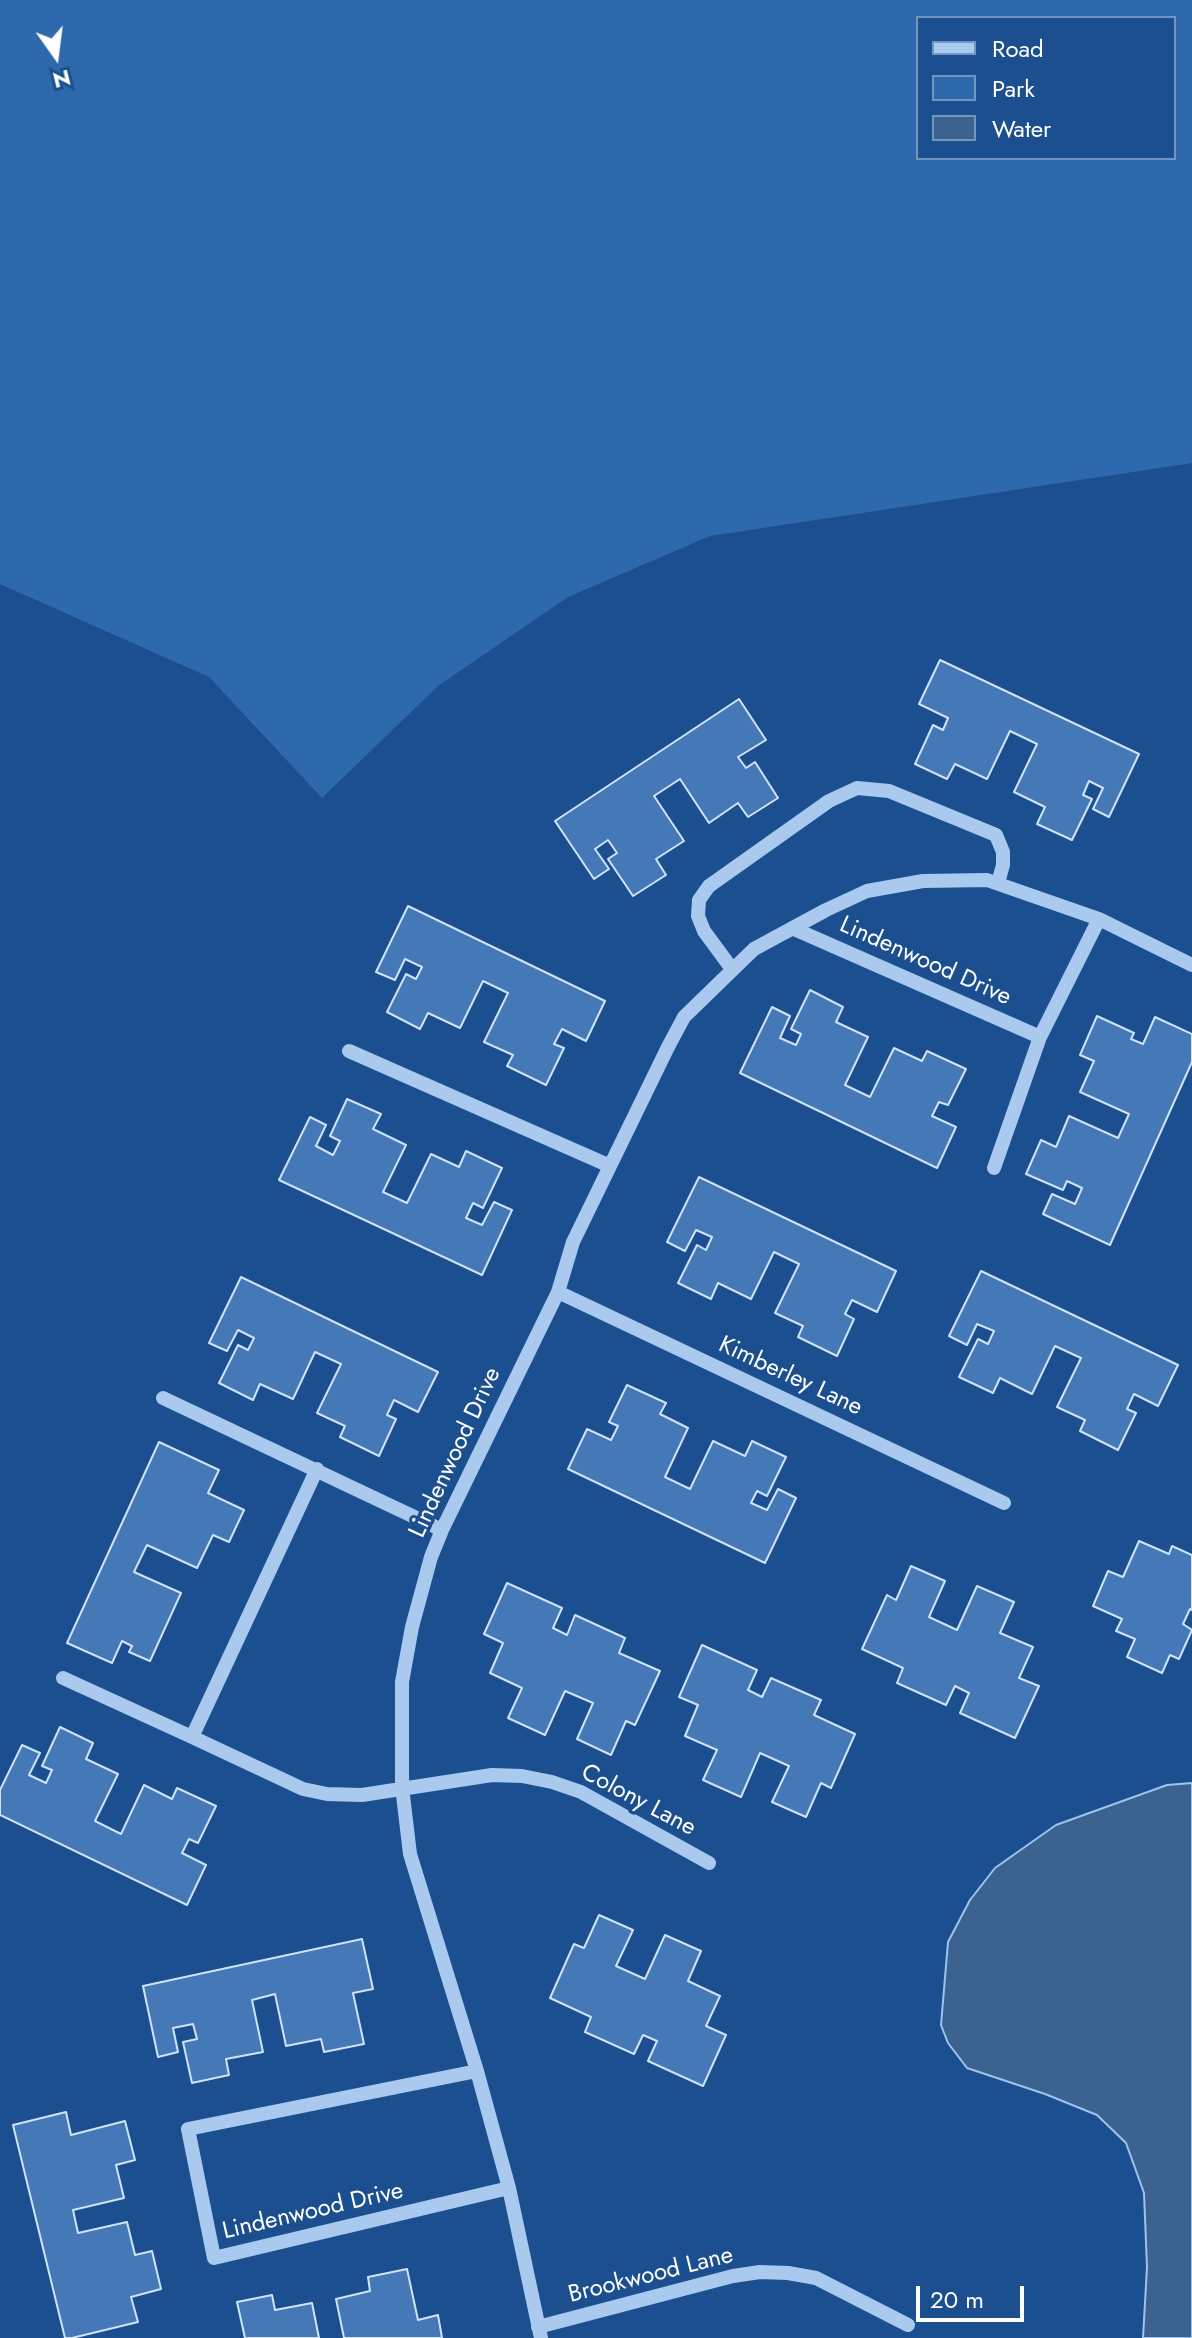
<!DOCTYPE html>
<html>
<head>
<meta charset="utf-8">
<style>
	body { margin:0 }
	#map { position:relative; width:1192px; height:2338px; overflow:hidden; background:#1b4f8f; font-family:Jost,sans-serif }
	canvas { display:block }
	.legend { position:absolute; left:916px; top:16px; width:260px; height:144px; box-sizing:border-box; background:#1b4f8f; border:2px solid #7695bc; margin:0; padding:10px 14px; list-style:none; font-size:24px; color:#fff }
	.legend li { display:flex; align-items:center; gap:16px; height:40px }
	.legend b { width:40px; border:2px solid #7695bc }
	.north { position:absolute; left:16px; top:16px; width:80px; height:80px; -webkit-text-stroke:6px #1b4f8f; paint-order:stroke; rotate:166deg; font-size:22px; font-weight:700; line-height:32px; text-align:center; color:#fff }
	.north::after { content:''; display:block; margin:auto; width:28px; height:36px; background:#fff; clip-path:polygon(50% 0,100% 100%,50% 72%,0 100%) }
	.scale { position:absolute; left:916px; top:2286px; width:108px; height:36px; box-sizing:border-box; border:4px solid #fff; border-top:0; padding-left:10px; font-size:24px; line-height:28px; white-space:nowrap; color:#fff; -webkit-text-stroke:6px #1b4f8f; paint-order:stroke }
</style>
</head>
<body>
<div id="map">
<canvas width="1192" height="2338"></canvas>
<ul class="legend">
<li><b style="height:10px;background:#a9c9ee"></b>Road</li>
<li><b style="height:22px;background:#2e69ad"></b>Park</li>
<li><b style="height:22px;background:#3c6290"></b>Water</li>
</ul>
<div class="north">N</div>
<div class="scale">20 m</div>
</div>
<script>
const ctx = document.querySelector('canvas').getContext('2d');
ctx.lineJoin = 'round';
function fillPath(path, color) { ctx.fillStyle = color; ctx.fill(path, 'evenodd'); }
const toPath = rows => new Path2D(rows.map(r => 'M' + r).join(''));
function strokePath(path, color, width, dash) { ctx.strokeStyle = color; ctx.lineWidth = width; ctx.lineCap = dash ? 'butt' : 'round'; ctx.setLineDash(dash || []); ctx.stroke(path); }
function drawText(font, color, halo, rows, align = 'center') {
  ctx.font = font + ' Jost,sans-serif'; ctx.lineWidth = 7; ctx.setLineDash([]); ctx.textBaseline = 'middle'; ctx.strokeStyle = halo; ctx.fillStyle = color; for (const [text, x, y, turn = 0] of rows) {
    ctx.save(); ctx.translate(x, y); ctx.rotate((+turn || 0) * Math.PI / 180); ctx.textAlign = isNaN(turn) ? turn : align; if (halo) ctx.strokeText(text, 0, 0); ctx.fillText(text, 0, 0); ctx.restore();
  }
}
const green = toPath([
	[0,0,1192,0,1192,463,710,536,568,597,438,686,322,798,209,677,0,584],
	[918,18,1174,18,1174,158,918,158]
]);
const water = toPath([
	[1192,1783,1192,2338,1143,2338,1147,2267,1144,2193,1126,2143,1097,2115,1045,2094,967,2068,948,2043,941,2025,948,1942,970,1900,995,1868,1056,1825,1167,1785,1192,1783]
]);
const building = toPath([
	[940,660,1139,754,1109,817,1093,809,1103,788,1089,781,1083,795,1092,799,1072,840,1037,824,1045,807,1014,792,1037,744,1010,731,987,779,955,764,947,779,915,764,933,725,943,730,948,718,919,704,940,660],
	[739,699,766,740,738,757,746,768,755,762,778,798,748,817,738,803,709,823,680,779,654,796,684,841,656,859,666,875,633,896,608,859,617,853,608,840,595,849,609,869,594,879,555,821,739,699],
	[408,906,605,1001,586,1041,562,1029,554,1044,564,1048,546,1085,507,1066,513,1055,484,1042,508,993,483,981,460,1028,428,1013,420,1029,387,1012,406,974,416,979,422,967,405,959,395,980,376,972,408,906],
	[810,990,843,1007,836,1022,868,1037,845,1085,870,1097,894,1048,922,1061,927,1051,966,1069,948,1105,939,1102,932,1116,956,1127,937,1168,740,1073,772,1007,790,1016,780,1038,796,1045,801,1034,791,1029,810,990],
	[1097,1016,1134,1033,1131,1039,1143,1044,1155,1017,1192,1034,1192,1062,1110,1245,1043,1214,1052,1194,1075,1204,1082,1188,1067,1181,1063,1190,1026,1174,1041,1140,1056,1147,1069,1116,1118,1138,1129,1114,1080,1092,1094,1061,1080,1055,1097,1016],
	[347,1099,381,1114,373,1129,406,1145,383,1192,407,1203,431,1154,459,1167,466,1151,502,1168,483,1208,473,1203,466,1218,482,1225,494,1202,512,1210,482,1275,279,1180,310,1117,326,1125,316,1146,333,1155,340,1141,330,1136,347,1099],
	[699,1177,896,1271,877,1312,852,1300,845,1314,854,1319,837,1356,798,1337,803,1326,775,1313,799,1264,774,1252,751,1299,718,1283,711,1299,678,1283,697,1245,706,1250,712,1237,696,1230,685,1251,667,1242,699,1177],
	[981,1271,1178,1365,1158,1406,1134,1394,1127,1409,1136,1413,1118,1450,1080,1431,1085,1420,1057,1407,1081,1358,1055,1346,1032,1394,1000,1378,993,1393,959,1377,978,1339,988,1344,994,1331,977,1324,967,1345,949,1336,981,1271],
	[241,1277,438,1372,418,1412,394,1400,387,1415,396,1419,379,1456,340,1437,345,1426,317,1413,341,1364,315,1352,293,1399,260,1384,253,1400,219,1383,238,1345,248,1350,254,1338,238,1330,227,1351,209,1343,241,1277],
	[627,1385,666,1403,660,1414,688,1428,665,1477,690,1489,713,1441,745,1456,752,1441,786,1457,767,1496,757,1491,751,1503,767,1510,778,1489,796,1498,765,1563,568,1469,587,1429,611,1440,618,1426,609,1422,627,1385],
	[159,1442,219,1470,208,1493,244,1510,229,1542,213,1535,197,1568,147,1545,134,1572,181,1593,150,1661,129,1652,132,1646,122,1641,112,1663,67,1643,159,1442],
	[1139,1541,1169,1554,1172,1546,1192,1555,1192,1610,1190,1609,1183,1624,1192,1630,1179,1659,1170,1655,1162,1673,1127,1657,1135,1639,1116,1631,1122,1619,1093,1606,1108,1571,1123,1577,1139,1541],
	[911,1566,945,1581,929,1617,957,1630,977,1586,1014,1602,1000,1633,1033,1647,1019,1678,1039,1686,1015,1738,960,1713,969,1693,955,1686,946,1705,897,1683,903,1668,862,1649,887,1595,896,1600,911,1566],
	[507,1583,562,1608,553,1628,567,1635,575,1615,625,1638,619,1653,660,1671,635,1725,626,1721,611,1755,577,1739,593,1703,565,1691,545,1735,508,1718,522,1688,490,1673,503,1643,484,1634,507,1583],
	[702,1645,757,1670,748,1690,762,1697,771,1678,821,1700,814,1715,855,1734,831,1788,821,1783,806,1817,772,1802,789,1766,760,1753,741,1797,703,1780,717,1750,685,1736,698,1705,679,1697,702,1645],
	[60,1727,93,1743,86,1759,118,1774,95,1821,121,1834,144,1785,172,1799,177,1788,216,1806,198,1843,189,1839,182,1853,206,1865,187,1905,0,1815,0,1790,22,1745,40,1753,29,1775,46,1783,52,1770,42,1766,60,1727],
	[599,1915,633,1930,616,1966,645,1979,665,1935,701,1951,688,1981,720,1996,706,2026,726,2035,703,2086,648,2061,657,2041,643,2035,634,2054,585,2032,591,2017,550,1998,574,1944,584,1948,599,1915],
	[362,1939,373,1989,353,1993,364,2044,324,2052,321,2039,286,2046,275,1994,252,2000,263,2052,226,2059,229,2075,192,2083,183,2042,197,2039,193,2024,173,2028,178,2052,158,2057,143,1986,362,1939],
	[66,2112,71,2135,125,2121,135,2160,116,2165,124,2198,73,2210,78,2233,127,2222,135,2255,152,2251,161,2289,131,2297,138,2322,72,2338,65,2338,13,2125,66,2112],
	[407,2269,418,2320,438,2315,442,2338,344,2338,336,2299,370,2291,368,2277,407,2269],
	[272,2295,275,2310,312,2303,319,2338,245,2338,237,2302,272,2295]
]);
const minor = toPath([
	[792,928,1040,1037],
	[732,969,704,931,698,916,699,900,709,886,829,801,857,788,889,791,996,835,1003,852,1003,865,998,883],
	[349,1051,610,1166],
	[994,1168,1040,1037,1099,919],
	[558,1292,1004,1503],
	[163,1398,442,1530],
	[63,1678,192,1737,317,1469],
	[192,1737,303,1789,327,1794,362,1795,492,1775,522,1776,552,1782,581,1792,709,1863],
	[477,2071,188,2129,214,2258,509,2188],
	[538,2327,733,2276,760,2272,788,2273,816,2278,908,2325],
	[541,2338,509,2188,477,2071,410,1854,402,1787,402,1682,412,1627,431,1557,442,1530,558,1292,573,1242,668,1047,684,1017,754,949,826,910,867,891,923,881,987,880,1099,919,1192,965]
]);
const streetNames = [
	["Lindenwood Drive",925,962,24],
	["Kimberley Lane",790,1377,25],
	["Lindenwood Drive",456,1453,-65],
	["Colony Lane",638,1801,28],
	["Lindenwood Drive",313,2212,-13],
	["Brookwood Lane",651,2276,-14]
];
fillPath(green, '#2e69ad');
fillPath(water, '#3c6290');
strokePath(water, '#9cc4f0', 2);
fillPath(building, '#4478b7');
strokePath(building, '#cfe3fa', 2);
strokePath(minor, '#a9c9ee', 14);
drawText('24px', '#fff', '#1b4f8f', streetNames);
</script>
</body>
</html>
